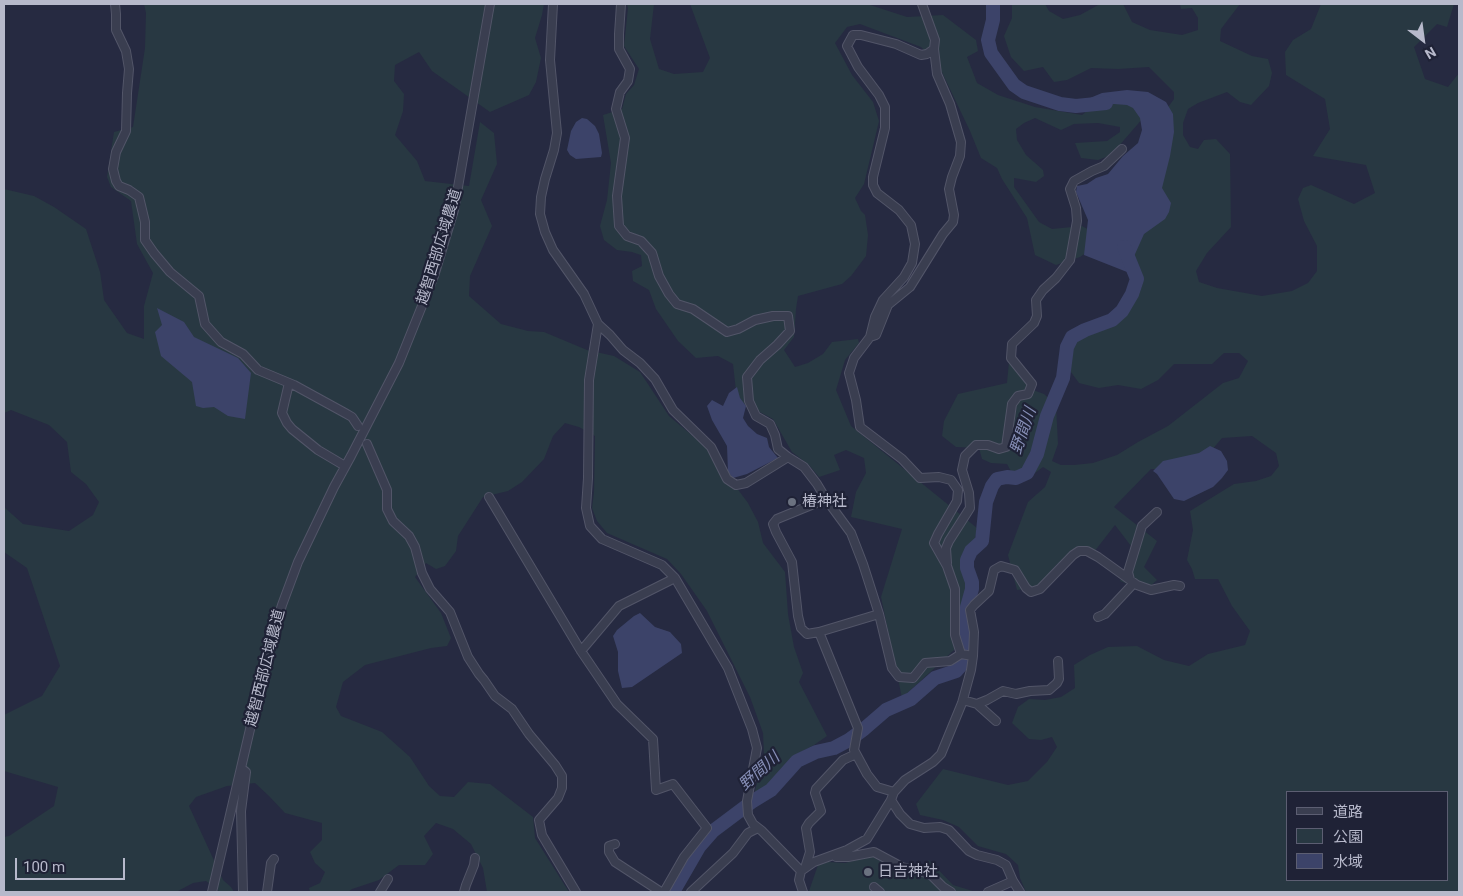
<!DOCTYPE html>
<html>
<head>
<meta charset="utf-8">
<style>
	body { margin:0 }
	#map { position:relative; width:1463px; height:896px; overflow:hidden; background:#262a41; font-family:Roboto,"Noto Sans JP",sans-serif }
	canvas { display:block }
	.frame { position:absolute; inset:0; border:5px solid #b7b9cb; pointer-events:none }
	.legend { position:absolute; left:1286px; top:791px; width:162px; height:90px; box-sizing:border-box; background:#1f2236; border:1px solid #5c5e72; margin:0; padding:6px 9px; list-style:none; font-size:15px; color:#b7b9cb }
	.legend li { display:flex; align-items:center; gap:10px; height:25px }
	.legend b { width:25px; border:1px solid #5c5e72 }
	.north { position:absolute; left:1398px; top:15px; width:50px; height:50px; -webkit-text-stroke:4px #1f2236; paint-order:stroke; rotate:150deg; font-size:14px; font-weight:700; line-height:20px; text-align:center; color:#b7b9cb }
	.north::after { content:''; display:block; margin:auto; width:18px; height:22px; background:#b7b9cb; clip-path:polygon(50% 0,100% 100%,50% 72%,0 100%) }
	.scale { position:absolute; left:15px; top:858px; width:110px; height:22px; box-sizing:border-box; border:2px solid #b7b9cb; border-top:0; padding-left:6px; font-size:15px; line-height:18px; white-space:nowrap; color:#b7b9cb; -webkit-text-stroke:4px #1f2236; paint-order:stroke }
</style>
</head>
<body>
<div id="map">
<canvas width="1463" height="896"></canvas>
<div class="frame"></div>
<ul class="legend">
<li><b style="height:6px;background:#3a3e50"></b>道路</li>
<li><b style="height:14px;background:#283842"></b>公園</li>
<li><b style="height:14px;background:#3c4369"></b>水域</li>
</ul>
<div class="north">N</div>
<div class="scale">100 m</div>
</div>
<script>
const ctx = document.querySelector('canvas').getContext('2d');
ctx.lineJoin = 'round';
function fillPath(path, color) { ctx.fillStyle = color; ctx.fill(path, 'evenodd'); }
const toPath = rows => new Path2D(rows.map(r => 'M' + r).join(''));
function strokePath(path, color, width, dash) { ctx.strokeStyle = color; ctx.lineWidth = width; ctx.lineCap = dash ? 'butt' : 'round'; ctx.setLineDash(dash || []); ctx.stroke(path); }
function drawText(font, color, halo, rows, align = 'center') {
  ctx.font = font + ' Roboto,"Noto Sans JP",sans-serif'; ctx.lineWidth = 4.5; ctx.setLineDash([]); ctx.textBaseline = 'middle'; ctx.strokeStyle = halo; ctx.fillStyle = color; for (const [text, x, y, turn = 0] of rows) {
    ctx.save(); ctx.translate(x, y); ctx.rotate((+turn || 0) * Math.PI / 180); ctx.textAlign = isNaN(turn) ? turn : align; if (halo) ctx.strokeText(text, 0, 0); ctx.fillText(text, 0, 0); ctx.restore();
  }
}
const green = toPath([
	[144,4,544,4,542,15,535,38,541,58,536,82,529,95,490,112,432,71,419,52,395,65,394,81,404,94,403,111,395,135,417,161,425,181,469,186,480,122,494,133,497,164,481,200,492,226,470,276,469,296,501,324,528,331,544,332,587,350,614,356,640,372,669,416,707,448,748,503,758,522,763,543,785,572,788,614,794,647,803,673,799,682,827,736,814,745,792,757,768,784,758,793,755,791,764,755,763,733,750,697,707,611,681,574,667,559,607,533,597,521,592,508,594,492,595,436,579,427,565,423,553,436,544,459,522,482,508,491,483,497,458,536,456,551,445,566,436,569,426,563,415,577,441,613,451,638,447,646,431,648,365,665,343,682,336,707,341,716,382,732,410,757,429,786,440,796,454,797,468,782,490,784,533,817,535,838,569,892,487,892,483,868,471,844,453,829,436,823,424,836,433,854,425,865,399,865,379,880,352,889,348,892,310,892,309,888,320,883,325,872,315,863,310,852,322,840,322,823,285,813,269,796,255,783,227,786,196,797,189,806,223,880,231,887,234,892,220,892,206,881,193,883,176,892,4,892,4,837,9,836,54,806,58,787,4,771,4,715,42,696,60,666,27,568,4,552,4,507,23,524,69,531,93,515,99,502,86,484,71,472,67,442,49,425,11,410,4,413,4,189,34,196,54,207,86,229,100,272,104,300,127,333,144,339,144,306,153,273,137,244,131,201,111,187,107,177,114,132,133,127,145,48,146,13],
	[627,4,654,4,650,39,659,69,674,74,703,72,710,58,690,4,867,4,907,17,943,15,976,40,978,51,967,57,977,83,998,95,1035,107,1082,115,1101,100,1124,99,1144,117,1111,155,1098,160,1081,158,1075,143,1107,141,1120,132,1120,127,1098,123,1074,124,1061,130,1035,118,1024,123,1016,129,1017,140,1026,155,1043,170,1044,176,1036,182,1014,178,1014,187,1039,222,1052,229,1082,226,1093,232,1090,250,1080,257,1056,265,1035,255,1027,218,1002,179,997,168,981,158,970,131,937,62,921,47,860,24,847,27,835,43,852,75,873,102,879,121,864,184,855,198,861,211,865,215,868,235,866,256,851,276,842,284,798,296,796,309,794,337,784,350,795,367,808,363,823,354,832,342,858,339,859,343,845,360,836,390,851,426,977,528,954,650,902,698,881,597,902,529,851,517,856,492,866,473,864,458,846,450,834,455,840,470,819,477,809,465,792,452,773,419,737,400,733,364,718,356,696,358,678,341,656,309,649,290,633,281,632,271,642,266,641,255,632,252,617,250,604,240,600,226,607,200,611,163,603,115,622,109,626,94,634,85,639,69,624,46,628,8],
	[1012,4,1045,4,1049,11,1063,19,1080,15,1100,4,1123,4,1132,22,1150,30,1182,35,1198,30,1198,18,1192,8,1181,9,1180,4,1240,4,1221,29,1220,41,1252,56,1268,59,1272,73,1269,86,1251,105,1240,102,1227,92,1198,103,1188,109,1183,123,1183,135,1190,147,1198,149,1204,140,1216,139,1230,154,1231,227,1207,253,1196,271,1199,282,1217,288,1262,296,1292,291,1308,283,1317,271,1317,246,1304,221,1298,199,1303,188,1311,185,1354,204,1375,193,1366,165,1313,156,1330,129,1325,99,1286,75,1285,52,1293,40,1311,29,1321,4,1454,4,1447,27,1437,24,1414,47,1425,79,1448,87,1459,73,1459,892,1026,892,1020,878,1018,865,1006,854,978,846,959,827,943,820,920,815,916,804,943,769,1008,785,1028,781,1047,762,1057,747,1052,737,1041,740,1029,739,1012,723,1018,707,1029,699,1045,700,1061,697,1075,688,1074,665,1090,655,1108,647,1137,646,1164,660,1189,666,1208,654,1245,645,1250,631,1232,606,1218,579,1195,579,1192,569,1187,560,1193,530,1190,511,1234,484,1256,481,1271,476,1279,466,1276,453,1252,436,1222,438,1205,458,1167,469,1151,469,1114,507,1157,541,1144,567,1157,580,1145,591,1120,581,1131,546,1115,525,1094,552,1057,564,1039,587,1017,590,1008,555,1028,502,1045,487,1051,472,1043,467,1027,479,1013,475,1007,464,991,463,982,459,979,448,956,447,942,436,944,421,958,394,1007,383,1009,362,1033,390,1044,394,1056,405,1058,444,1052,461,1061,465,1074,465,1093,463,1117,455,1138,442,1168,426,1223,383,1239,378,1248,361,1239,353,1224,353,1212,364,1174,364,1158,380,1141,389,1118,385,1099,388,1079,383,1068,368,1070,354,1075,343,1088,333,1117,319,1132,280,1124,262,1166,110,1174,99,1174,92,1149,67,1118,69,1091,68,1067,80,1054,82,1043,67,1024,71,1011,57,1004,36,1012,18],
	[1287,792,1447,792,1447,880,1287,880],
	[872,856,891,868,912,875,929,860,953,885,976,892,854,892,833,891,812,892,809,891,818,865,828,862,845,863]
]);
const water = toPath([
	[1127,90,1148,92,1166,102,1173,114,1174,132,1170,156,1162,188,1171,203,1169,212,1165,219,1144,234,1127,272,1084,255,1088,220,1076,192,1077,186,1087,184,1096,178,1108,174,1123,156,1138,143,1142,130,1140,118,1133,108,1127,105,1114,104,1087,107,1087,102,1090,98,1102,93],
	[582,118,587,119,595,126,599,134,602,153,601,157,576,159,570,155,567,150,571,131,576,122],
	[157,308,184,322,194,337,238,358,251,373,245,419,228,416,214,407,203,408,196,406,192,382,161,356,155,332,162,325],
	[737,387,740,398,746,406,743,418,748,426,757,434,767,438,769,447,778,458,747,474,733,478,728,472,727,446,712,420,707,406,712,400,723,406,729,393],
	[1210,446,1221,451,1227,461,1228,470,1222,478,1213,487,1184,501,1174,499,1157,474,1153,471,1163,461,1199,453],
	[640,613,655,627,670,632,681,644,682,653,632,687,622,688,618,671,618,652,613,636,617,630,634,616]
]);
const river = toPath([
	[993,4,993,20,988,40,991,53,1014,85,1024,92,1060,104,1076,106,1106,103],
	[673,892,699,847,713,831,753,801,771,790,797,761,816,752,834,748,849,740,864,729,886,710,911,699,935,678,956,671,964,662,968,647,966,626,967,607,972,589,972,582,967,568,967,560,971,551,982,541,986,502,992,486,997,479,1007,477,1016,478,1027,473,1037,454,1047,416,1063,378,1067,347,1072,337,1085,330,1112,320,1122,311,1132,294,1137,279,1124,247]
]);
const minor = toPath([
	[115,4,116,14,116,30,126,51,129,69,127,93,126,131,116,152,113,169,116,181,119,186,129,190,139,197,145,222,145,240,154,253,170,272,199,296,205,324,221,342,243,354,258,370,294,385,345,413,352,417,358,426],
	[553,4,550,60,557,133,554,150,545,179,541,197,540,214,545,232,553,250,584,294,598,324,610,335,623,350,640,363,655,379,673,410,711,447,727,479,736,485,746,483,788,457],
	[621,4,619,34,619,49,630,69,628,81,620,92,616,109,625,138,617,196,619,226,627,236,641,241,652,253,659,276,669,294,677,304,693,309,727,332,738,329,755,320,773,316,788,316,790,331,777,345,760,360,747,377,749,401,756,416,770,424,775,435,778,449,788,457,804,467,817,484,826,499,851,533,863,564,879,614,892,668,899,677,913,678,925,663,950,661,961,654,973,656,971,670,962,703,941,754,933,762,905,780,894,792,891,800,867,839,847,850,814,862,801,871,799,880,803,892],
	[922,4,935,40,934,49,927,54,921,55,896,44,861,35,853,35,847,46,858,67,879,95,885,107,885,128,873,177,873,185,877,193,899,210,911,225,915,244,912,263,904,277,883,300,875,317,870,337,854,358,849,373,856,400,860,427,902,459,920,478,939,477,951,480,958,490,957,501,938,534,934,543,947,566,955,589,955,635,961,654],
	[598,324,589,380,588,478,586,508,590,526,602,539,662,565,675,578,728,668,752,729,757,748,747,801,748,815,753,824,762,831,801,871],
	[870,337,876,335,888,305,910,287,943,234,953,222,954,215,949,189,952,177,960,156,961,142,950,104,937,74,934,49],
	[289,383,282,413,287,423,292,429,318,450,345,466],
	[367,444,387,490,387,509,393,521,409,536,415,547,422,573,430,589,450,612,468,657,479,674,484,680,495,696,512,709,529,734,555,765,562,776,562,788,558,798,539,820,542,835,576,892],
	[489,497,581,651,617,704,653,739,656,790,673,784,707,828,684,857,664,892],
	[947,563,946,548,949,541,970,508,969,493,962,470,965,456,976,445,988,445,999,449,1006,447,1012,404,1018,396,1028,394,1032,384,1011,358,1012,344,1034,323,1037,316,1036,300,1043,290,1056,278,1070,260,1077,221,1076,208,1070,189,1074,181,1092,171,1104,166,1122,149],
	[1130,580,1128,572,1142,526,1157,512],
	[879,614,819,632,858,728,854,750,867,774,877,787,894,792],
	[1098,617,1105,614,1134,583],
	[819,632,807,634,801,628,798,616,792,562,776,532,773,524,777,519,826,499],
	[581,651,619,606,675,578],
	[973,656,974,632,970,610,974,605,989,591,994,570,1001,566,1015,570,1026,588,1031,592,1040,589,1073,555,1079,551,1087,551,1098,557,1137,585,1151,590,1174,585,1180,586],
	[963,700,977,704,987,700,1003,691,1016,694,1030,691,1049,690,1057,683,1059,679,1058,661],
	[977,704,996,721],
	[241,768,246,772,241,811,243,892],
	[891,800,900,814,910,824,924,828,940,827,949,830,969,851,977,855,997,860,1006,865,1013,881],
	[615,844,609,846,609,852,615,862,661,892],
	[836,857,848,857,874,852,902,867,930,874,943,887,951,892],
	[805,868,810,852,806,828,809,823,821,811,815,793,816,789,843,760,856,754],
	[874,887,880,892],
	[212,892,269,648,282,605,298,562,334,487,351,456,399,363,434,276,454,210,490,4],
	[267,892,271,863,274,859],
	[380,892,388,879],
	[464,892,466,885,474,865,475,858],
	[691,892,733,853,748,833,758,828],
	[988,892,1013,881,1020,892]
]);
const markers = [
	[792,502,5,"#6b7280"],
	[868,872,5,"#6b7280"]
];
const streetNames = [
	["越智西部広域農道",440,247,-73],
	["越智西部広域農道",266,668,-76]
];
const poiNames = [
	["椿神社",802,502],
	["日吉神社",878,872]
];
const waterNames = [
	["野間川",1024,431,-71],
	["野間川",760,772,-42]
];
fillPath(green, '#283842');
fillPath(water, '#3c4369');
strokePath(river, '#3c4369', 14);
strokePath(minor, '#525568', 10);
strokePath(minor, '#3a3e50', 8);
for (const [x, y, r, color] of markers) { const dot = new Path2D(); dot.arc(x, y, r, 0, 2 * Math.PI); ctx.fillStyle = color; ctx.fill(dot); strokePath(dot, '#1f2236', 2); }
drawText('15px', '#b7b9cb', '#1f2236', streetNames);
drawText('15px', '#b7b9cb', '#1f2236', poiNames, 'left');
drawText('italic 16px', '#868eb6', '#1f2236', waterNames);
</script>
</body>
</html>
